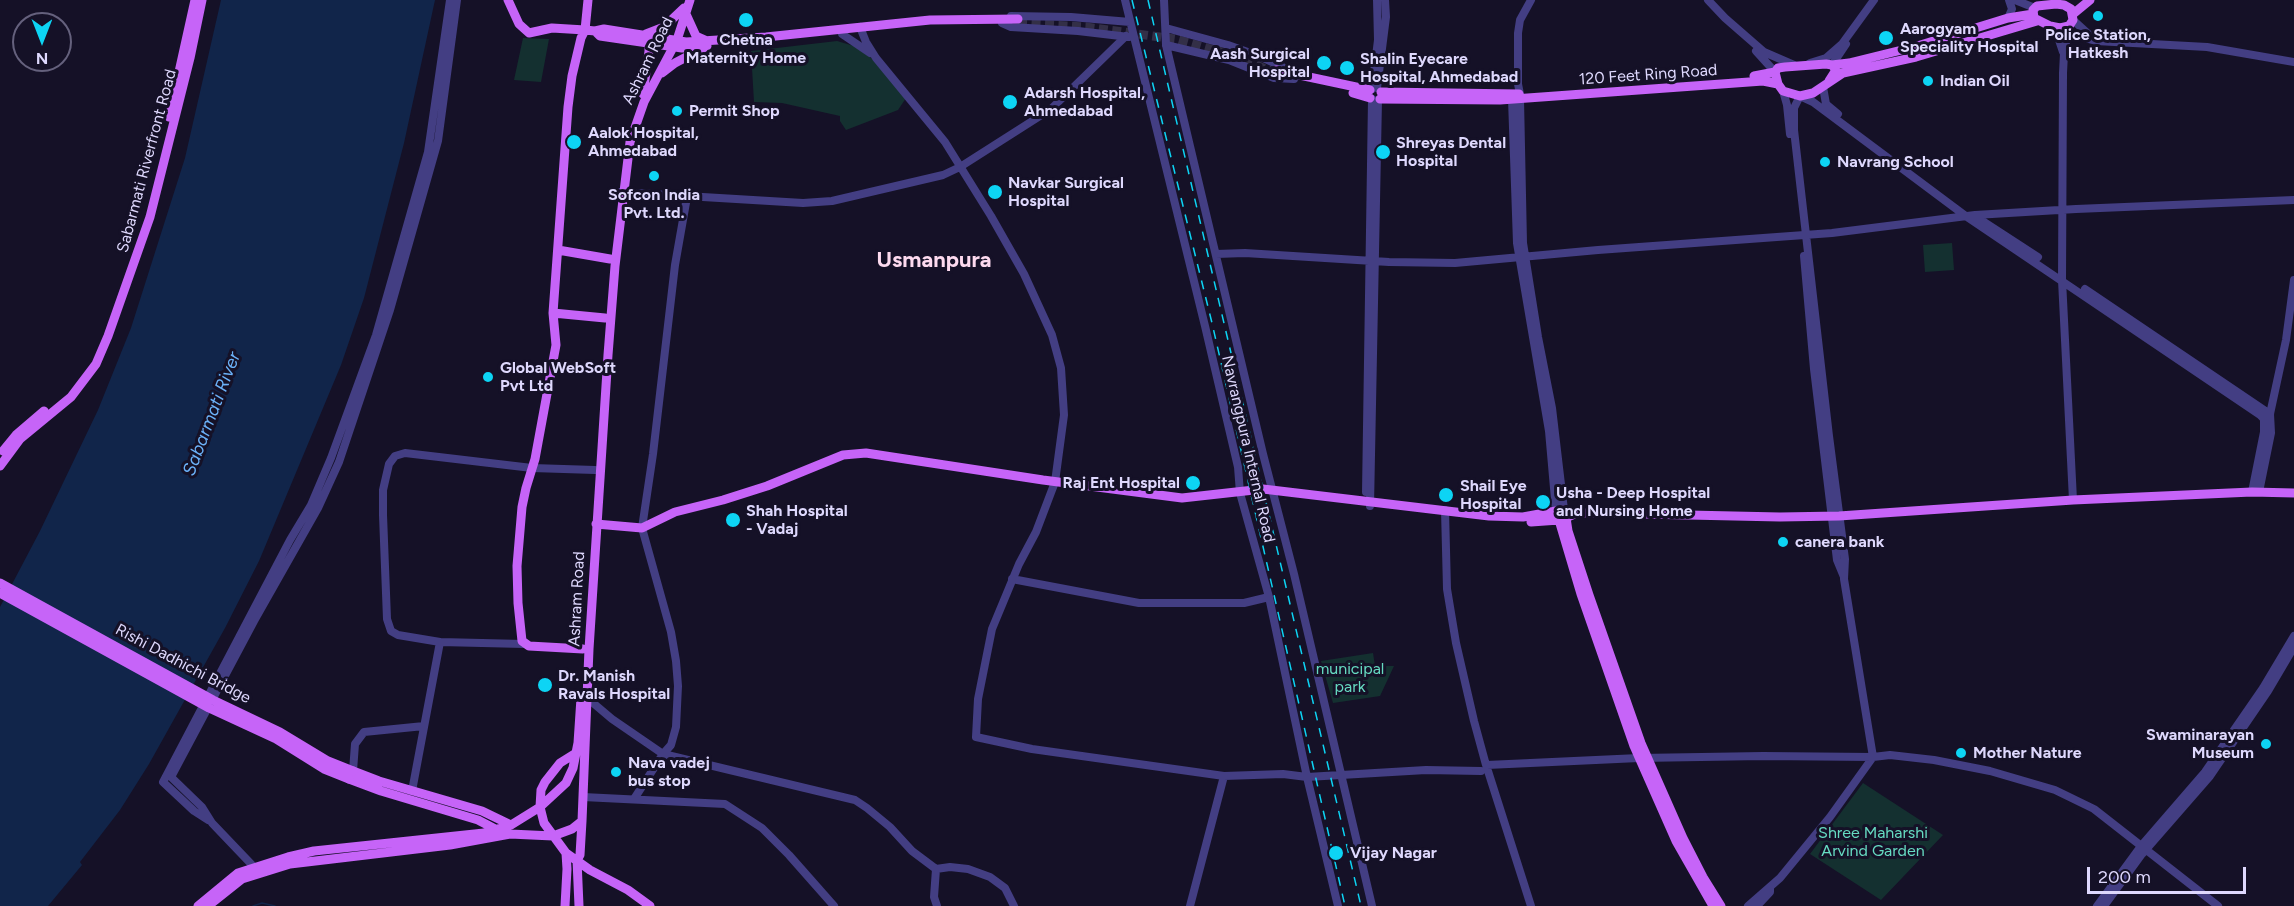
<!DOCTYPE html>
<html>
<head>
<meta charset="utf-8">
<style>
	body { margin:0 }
	#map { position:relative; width:2294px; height:906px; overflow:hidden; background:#151127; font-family:Figtree,sans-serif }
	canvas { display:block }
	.north { position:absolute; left:12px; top:12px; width:60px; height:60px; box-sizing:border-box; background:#151127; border:2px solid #65617d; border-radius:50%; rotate:180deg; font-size:16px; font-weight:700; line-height:24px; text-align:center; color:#ded8fd }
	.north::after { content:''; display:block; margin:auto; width:21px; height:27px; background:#0dd4f4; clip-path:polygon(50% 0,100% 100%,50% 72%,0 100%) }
	.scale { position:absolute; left:2087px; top:867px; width:159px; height:27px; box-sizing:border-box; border:3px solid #ded8fd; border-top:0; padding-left:8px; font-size:18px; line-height:21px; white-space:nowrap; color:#ded8fd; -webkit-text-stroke:4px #151127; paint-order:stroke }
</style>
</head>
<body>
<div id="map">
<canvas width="2294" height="906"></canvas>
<div class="north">N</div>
<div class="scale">200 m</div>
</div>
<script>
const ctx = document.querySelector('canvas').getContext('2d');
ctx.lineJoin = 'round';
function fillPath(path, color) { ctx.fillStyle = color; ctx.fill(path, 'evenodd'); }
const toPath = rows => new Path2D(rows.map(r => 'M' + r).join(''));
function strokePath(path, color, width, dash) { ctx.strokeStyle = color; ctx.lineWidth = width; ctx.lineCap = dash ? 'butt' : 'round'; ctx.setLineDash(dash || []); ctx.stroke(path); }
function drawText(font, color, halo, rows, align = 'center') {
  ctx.font = font + ' Figtree,sans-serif'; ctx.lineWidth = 6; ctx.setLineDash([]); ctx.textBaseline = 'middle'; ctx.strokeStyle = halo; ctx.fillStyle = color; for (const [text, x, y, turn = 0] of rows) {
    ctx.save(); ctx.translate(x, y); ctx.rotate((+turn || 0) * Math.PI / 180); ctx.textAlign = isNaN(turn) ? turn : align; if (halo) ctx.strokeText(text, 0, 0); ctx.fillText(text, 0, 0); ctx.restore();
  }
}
const green = toPath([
	[523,38,549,39,541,82,514,80],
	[837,41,854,46,874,60,906,98,898,110,846,130,840,121,840,116,782,103,754,102,751,51],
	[1952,243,1954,270,1925,272,1923,245],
	[1373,653,1375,666,1394,666,1380,696,1333,703,1321,661],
	[1863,783,1943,835,1881,900,1810,854]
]);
const water = toPath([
	[221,0,435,0,404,143,364,298,341,365,259,561,225,628,149,764,120,810,80,862,82,865,48,906,0,906,0,607,40,531,98,410,131,328,185,158]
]);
const stream = toPath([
	[253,906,262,903,275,906]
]);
const majorTunnel = toPath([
	[1018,23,1086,27,1175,39,1228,54,1281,75]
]);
const minor = toPath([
	[1125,0,1205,326,1238,467,1240,493,1269,597,1307,777,1338,906],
	[1164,0,1166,45,1263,454,1294,574,1372,906],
	[1708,0,1725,18,1764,52,1794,65],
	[2015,0,2035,8],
	[1011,16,1071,17,1130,22],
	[2008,18,2012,9,2009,0],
	[2073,20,2096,41],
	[1002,23,1011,27,1078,31,1129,37],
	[2069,26,2064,53,2063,73,2062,280,2073,500],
	[860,27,866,42,876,58,945,142,991,216,1024,274,1052,335,1061,368,1064,415,1055,482,1036,532,1019,564,992,629,978,699,976,737,1032,749,1224,776,1283,774,1307,777,1426,770,1481,771],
	[1166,28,1228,45,1259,56,1281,66,1290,73],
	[2055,28,2063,52],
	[841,29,842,34,870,53],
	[2068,31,2073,35,2096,41,2207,47,2294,62],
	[1166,45,1229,60,1274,78,1294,79],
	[1756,51,1775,72],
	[1810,63,1826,58,1842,44,1874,0],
	[1832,65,1846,44],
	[1823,87,1826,104,1838,114],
	[1377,88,1386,17,1385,0],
	[1372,89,1378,40,1377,0],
	[1783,91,1787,105,1790,134],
	[1520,94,1518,84,1518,33,1520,20,1531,0],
	[1512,99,1517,243,1549,431,1556,511],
	[1520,99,1523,243,1538,337,1552,408,1564,510],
	[619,192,803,203,832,201,943,175,960,167,1051,109,1126,36],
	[1975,216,2038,257],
	[1216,254,1245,253,1389,262,1455,263,1598,250,1832,233,1975,215,2076,209,2294,200],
	[1804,256,1814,369,1837,560,1844,577],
	[2085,289,2270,414],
	[1366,492,1372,99],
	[2259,492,2271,433,2270,414,2286,340,2294,280],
	[1370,506,1378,100],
	[1445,510,1447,589,1456,643,1474,721,1486,765],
	[1012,579,1139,603,1244,603,1269,597],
	[524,644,440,642,398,635,391,631,387,619,383,515,383,490,389,464,395,456,405,453,532,468,595,470],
	[586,697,612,719,663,754,855,800,867,808,890,827,912,851,936,869,950,867,968,869,990,877,1005,888,1014,906],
	[1487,765,1639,758,1763,756,1873,757,1890,755,1934,760,1990,771,2055,790,2094,809,2218,906],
	[353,771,355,744,364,732,424,726],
	[1488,771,1531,906],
	[412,791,440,642],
	[583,797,725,804,762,828,789,855,834,906],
	[634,799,663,754,671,745,676,727,678,686,676,661,671,632,642,528,653,454,675,265,687,197],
	[208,820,194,811,163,782,290,540,311,505,331,458,376,335,428,152,450,0],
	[254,867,212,823,202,807,171,777,254,621,318,508,339,462,390,310,438,141,457,0],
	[936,869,934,897,937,906],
	[1190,906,1224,776],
	[1748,906,1780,878,1830,817,1873,757,1844,579,1845,559,1829,436,1794,130,1794,108,1800,96,1813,102,1967,217,2260,415,2264,419,2264,432,2252,492],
	[1757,906,1770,892,1770,887],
	[2097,906,2141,846,2205,772,2263,688,2294,636],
	[2104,906,2142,854,2210,776,2268,691,2294,647]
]);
const major = toPath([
	[508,0,519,24,529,33,552,28,585,30,581,38,572,76,568,107,553,313,556,345,535,459,526,488,522,507,517,566,518,603,522,641,529,646,583,649],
	[588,0,585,30,595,31,604,29,686,42,766,37,930,20,1018,19],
	[2056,4,2064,5,2071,9,2073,20,2069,26,2060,28,2050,26,2034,18,2033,10,2037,6,2056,4],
	[686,14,696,36,705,40],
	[2073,14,2090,0],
	[595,31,600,36,682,48,695,47],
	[646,34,664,27,684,8],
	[1832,65,1849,63,1914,47,2008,18,2033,14],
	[1276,70,1370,90],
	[662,73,675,63,707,46],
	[1754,76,1775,72],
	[1829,81,1836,70,1832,65,1826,64,1785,67,1778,68,1775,72,1778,84,1783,91,1800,96,1813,93,1843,73,1916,57,2037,21],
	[1381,92,1519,94],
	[1353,93,1370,98],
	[643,94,649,51,649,46,645,41],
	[1380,99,1500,100,1763,81,1778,84],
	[169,117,195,0],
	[558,250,610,259],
	[553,313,605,318],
	[3,451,16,435,44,411],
	[0,466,20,439,71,397,96,364,108,336,150,217,190,58,202,0],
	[1531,522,1559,520,1581,594,1634,746,1676,841,1713,906],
	[596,524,642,528,675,512,723,500,767,486,843,455,866,453,1043,480,1182,498,1263,489,1489,516,1523,517,1556,511],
	[576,753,560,763,545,782,541,790,540,807,544,823,566,853,590,870,628,890,650,906],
	[353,771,379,781,482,811,511,825],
	[349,779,381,791,478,820,499,831],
	[198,906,238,873,288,857,314,851,484,833,511,825,540,807,566,783,573,768,578,743,581,698],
	[208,906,242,879,290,864,450,845,510,834,553,836,572,829,582,821,589,649,608,355,615,266,630,142,644,102,677,40,690,0],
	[565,906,567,869,566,853],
	[579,906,577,860,580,855,582,821],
	[1721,906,1703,877,1683,838,1641,743,1589,595,1568,531,1566,518,1564,510,1556,511,1559,520,1566,518,1577,513,1596,513,1780,517,1839,516,2073,500,2252,492,2294,493]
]);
const rail = toPath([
	[1132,0,1212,323,1345,906],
	[1148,0,1361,906]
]);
const majorBridge = toPath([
	[0,583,213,700,280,732,328,761,353,771],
	[0,593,209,708,276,739,324,769,349,779]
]);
const markers = [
	[2098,16,6,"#0dd4f4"],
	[746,20,8,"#0dd4f4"],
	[1886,38,8,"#0dd4f4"],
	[1324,63,8,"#0dd4f4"],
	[1347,68,8,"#0dd4f4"],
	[1928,81,6,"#0dd4f4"],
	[1010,102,8,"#0dd4f4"],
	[677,111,6,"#0dd4f4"],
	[574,142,8,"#0dd4f4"],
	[1383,152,8,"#0dd4f4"],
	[1825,162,6,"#0dd4f4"],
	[654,176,6,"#0dd4f4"],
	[995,192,8,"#0dd4f4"],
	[488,377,6,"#0dd4f4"],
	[1193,483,8,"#0dd4f4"],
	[1446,495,8,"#0dd4f4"],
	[1543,502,8,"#0dd4f4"],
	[733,520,8,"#0dd4f4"],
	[1783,542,6,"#0dd4f4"],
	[545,685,8,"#0dd4f4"],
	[2266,744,6,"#0dd4f4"],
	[1961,753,6,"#0dd4f4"],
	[616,772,6,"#0dd4f4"],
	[1336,853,8,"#0dd4f4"]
];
const poiNames = [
	["Aarogyam",1900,29],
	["Speciality Hospital",1900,47],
	["Police Station,",2098,35,"center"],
	["Hatkesh",2098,53,"center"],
	["Chetna",746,40,"center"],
	["Maternity Home",746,58,"center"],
	["Aash Surgical",1310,54,"right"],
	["Hospital",1310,72,"right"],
	["Shalin Eyecare",1360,59],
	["Hospital, Ahmedabad",1360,77],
	["Indian Oil",1940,81],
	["Adarsh Hospital,",1024,93],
	["Ahmedabad",1024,111],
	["Permit Shop",689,111],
	["Aalok Hospital,",588,133],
	["Ahmedabad",588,151],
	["Shreyas Dental",1396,143],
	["Hospital",1396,161],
	["Navrang School",1837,162],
	["Navkar Surgical",1008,183],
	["Hospital",1008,201],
	["Sofcon India",654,195,"center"],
	["Pvt. Ltd.",654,213,"center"],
	["Global WebSoft",500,368],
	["Pvt Ltd",500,386],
	["Raj Ent Hospital",1180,483,"right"],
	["Shail Eye",1460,486],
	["Hospital",1460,504],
	["Usha - Deep Hospital",1556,493],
	["and Nursing Home",1556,511],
	["Shah Hospital",746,511],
	["- Vadaj",746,529],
	["canera bank",1795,542],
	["Dr. Manish",558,676],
	["Ravals Hospital",558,694],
	["Swaminarayan",2254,735,"right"],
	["Museum",2254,753,"right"],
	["Mother Nature",1973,753],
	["Nava vadej",628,763],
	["bus stop",628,781],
	["Vijay Nagar",1350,853]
];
const streetNames = [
	["Ashram Road",648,61,-64],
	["120 Feet Ring Road",1648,75,-4],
	["Sabarmati Riverfront Road",147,161,-75],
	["Navrangpura Internal Road",1248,449,77],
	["Ashram Road",577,599,-87],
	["Rishi Dadhichi Bridge",183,664,28]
];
const parkNames = [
	["municipal",1350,669],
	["park",1350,687],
	["Shree Maharshi",1873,833],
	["Arvind Garden",1873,851]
];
const waterNames = [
	["Sabarmati River",212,414,-69]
];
const districtNames = [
	["Usmanpura",934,261]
];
fillPath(green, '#143030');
fillPath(water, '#11254a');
strokePath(stream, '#11254a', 1.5);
strokePath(majorTunnel, '#332f47', 9, [9, 4.5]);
strokePath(minor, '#433e83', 8);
strokePath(major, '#c664f8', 9);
strokePath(rail, '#0dd4f4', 1.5, [9, 8]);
strokePath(majorBridge, '#c664f8', 9);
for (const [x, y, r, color] of markers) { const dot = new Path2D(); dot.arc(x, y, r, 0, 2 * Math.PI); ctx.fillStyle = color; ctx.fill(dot); strokePath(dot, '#151127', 2); }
drawText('bold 16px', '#ded8fd', '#151127', poiNames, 'left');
drawText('16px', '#ded8fd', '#151127', streetNames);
drawText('16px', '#66dbc2', '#151127', parkNames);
drawText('italic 18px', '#6bb1f8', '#151127', waterNames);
drawText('bold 22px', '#fddaef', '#151127', districtNames);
</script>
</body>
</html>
